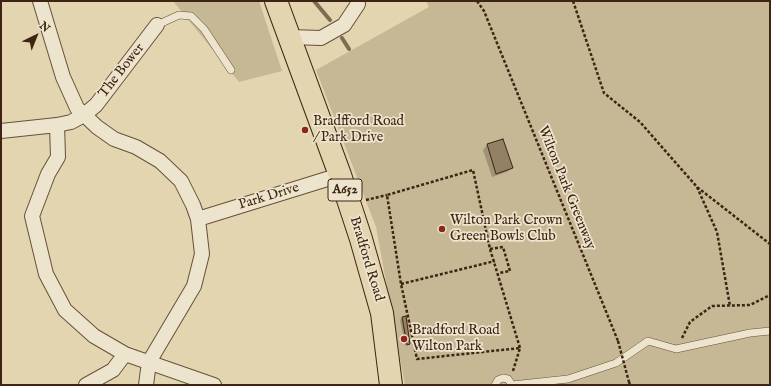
<!DOCTYPE html>
<html>
<head>
<meta charset="utf-8">
<style>
	body { margin:0 }
	#map { position:relative; width:771px; height:386px; overflow:hidden; background:#e2d5b0; font-family:"IM FELL English",serif }
	canvas { display:block }
	.frame { position:absolute; inset:0; border:2px solid #3f2414; pointer-events:none }
	.north { position:absolute; left:16px; top:16px; width:40px; height:40px; -webkit-text-stroke:3px #ece4cc; paint-order:stroke; rotate:43deg; font-size:11px; font-weight:700; line-height:16px; text-align:center; color:#3f2414 }
	.north::after { content:''; display:block; margin:auto; width:14px; height:18px; background:#3f2414; clip-path:polygon(50% 0,100% 100%,50% 72%,0 100%) }
</style>
</head>
<body>
<div id="map">
<canvas width="771" height="386"></canvas>
<div class="frame"></div>
<div class="north">N</div>
</div>
<script>
const ctx = document.querySelector('canvas').getContext('2d');
ctx.lineJoin = 'round';
function fillPath(path, color) { ctx.fillStyle = color; ctx.fill(path, 'evenodd'); }
const toPath = rows => new Path2D(rows.map(r => 'M' + r).join(''));
function strokePath(path, color, width, dash) { ctx.strokeStyle = color; ctx.lineWidth = width; ctx.lineCap = dash ? 'butt' : 'round'; ctx.setLineDash(dash || []); ctx.stroke(path); }
function drawText(font, color, halo, rows, align = 'center') {
  ctx.font = font + ' "IM FELL English",serif'; ctx.lineWidth = 3.5; ctx.setLineDash([]); ctx.textBaseline = 'middle'; ctx.strokeStyle = halo; ctx.fillStyle = color; for (const [text, x, y, turn = 0] of rows) {
    ctx.save(); ctx.translate(x, y); ctx.rotate((+turn || 0) * Math.PI / 180); ctx.textAlign = isNaN(turn) ? turn : align; if (halo) ctx.strokeText(text, 0, 0); ctx.fillText(text, 0, 0); ctx.restore();
  }
}
const green = toPath([
	[173,1,259,1,282,71,239,82],
	[426,1,770,1,770,385,405,385,376,227,316,70,429,7]
]);
const shadow = toPath([
	[503,140,512,168,507,172,492,177,483,150,487,145],
	[402,318,409,344,405,346,400,320]
]);
const stream = toPath([
	[314,1,330,20],
	[342,38,349,49]
]);
const building = toPath([
	[503,139,513,168,496,174,487,144,503,139],
	[406,316,410,344,407,345,402,317,406,316]
]);
const path = toPath([
	[477,1,484,11,618,341],
	[573,1,604,93,640,122,697,187,770,244],
	[697,187,717,232,730,306],
	[366,200,387,195],
	[490,249,503,247,510,271,499,273],
	[401,284,495,261],
	[682,338,690,322,712,306,750,305,770,295],
	[513,371,520,348,417,359,401,284,387,195,473,170,490,249,520,348],
	[629,382,630,385]
]);
const service = toPath([
	[157,25,179,15,191,16,204,29,231,70],
	[495,385,498,380,503,378,508,379,512,385],
	[512,385,568,379,616,363,648,341,676,349,750,333,770,331]
]);
const minor = toPath([
	[40,1,63,77,77,108,97,127,114,139,136,147,160,161,181,181,193,205,198,219,202,254,194,286,149,362,146,385],
	[290,37,321,38,344,25,358,4],
	[57,125,58,157,48,174,32,216,46,274,65,310,94,336,125,354,214,385],
	[1,131,57,125,71,122,84,115,96,105,157,25],
	[198,219,340,175],
	[86,385,113,370,125,354]
]);
const primary = toPath([
	[276,1,340,175,361,239,382,313,391,385]
]);
const pathBridge = toPath([
	[618,341,629,382]
]);
const markers = [
	[305,130,4,"#8f2418"],
	[442,229,4,"#8f2418"],
	[404,339,4,"#8f2418"]
];
const shields = [
	[345,190,34]
];
const shieldNames = [
	["A652",345,190]
];
const streetNames = [
	["The Bower",122,71,-52],
	["Wilton Park Greenway",566,188,68],
	["Park Drive",269,197,-17],
	["Bradford Road",366,259,73]
];
const poiNames = [
	["Bradfford Road",313,122],
	["/ Park Drive",313,138],
	["Wilton Park Crown",450,221],
	["Green Bowls Club",450,237],
	["Bradford Road",412,331],
	["Wilton Park",412,347]
];
fillPath(green, '#c6b795');
fillPath(shadow, '#0003');
strokePath(stream, '#806a52', 4);
fillPath(building, '#948065');
strokePath(building, '#3f2414', 1);
strokePath(service, '#68503b', 8);
strokePath(minor, '#68503b', 16);
strokePath(primary, '#3f2414', 24);
strokePath(path, '#3f2414', 2.5, [3, 2]);
strokePath(service, '#ece4cc', 7);
strokePath(minor, '#ece4cc', 14);
strokePath(primary, '#e2d5b0', 22);
strokePath(pathBridge, '#3f2414', 2.5, [3, 2]);
for (const [x, y, r, color] of markers) { const dot = new Path2D(); dot.arc(x, y, r, 0, 2 * Math.PI); ctx.fillStyle = color; ctx.fill(dot); strokePath(dot, '#ece4cc', 1.5); }
for (const [x, y, w] of shields) { const box = new Path2D(); box.roundRect(x - w / 2, y - 11, w, 22, 3); ctx.fillStyle = '#ece4cc'; ctx.fill(box); strokePath(box, '#3f2414', 1); }
drawText('bold 13px', '#3f2414', null, shieldNames);
drawText('14px', '#3f2414', '#ece4cc', streetNames);
drawText('14px', '#3f2414', '#ece4cc', poiNames, 'left');
</script>
</body>
</html>
